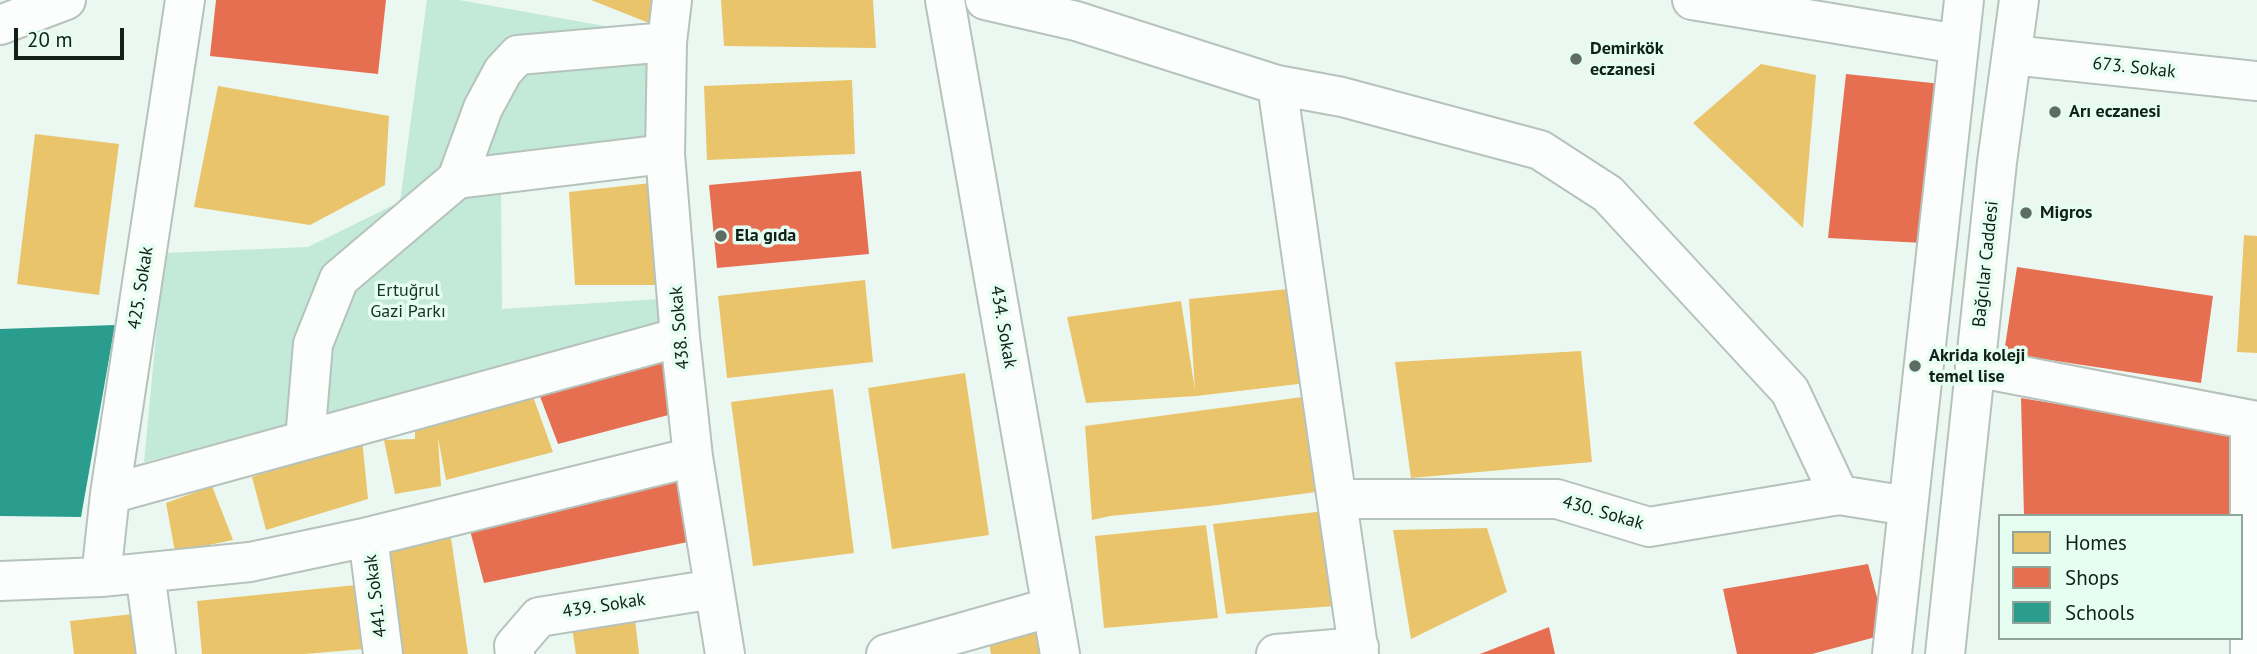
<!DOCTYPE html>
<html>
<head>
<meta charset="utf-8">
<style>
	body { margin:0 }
	#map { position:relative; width:2257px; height:654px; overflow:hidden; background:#ebf8f2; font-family:"PT Sans",sans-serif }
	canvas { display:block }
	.legend { position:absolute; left:1998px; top:514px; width:245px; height:126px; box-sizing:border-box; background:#e6fdf2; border:2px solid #91a59b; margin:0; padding:9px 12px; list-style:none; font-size:21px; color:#112019 }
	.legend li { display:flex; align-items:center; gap:14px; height:35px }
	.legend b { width:35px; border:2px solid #91a59b }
	.scale { position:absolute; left:14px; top:28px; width:110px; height:32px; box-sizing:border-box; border:4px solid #112019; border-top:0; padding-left:9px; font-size:21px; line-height:24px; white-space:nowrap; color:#112019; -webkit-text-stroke:5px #e6fdf2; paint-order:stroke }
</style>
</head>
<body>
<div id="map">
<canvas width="2257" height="654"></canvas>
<ul class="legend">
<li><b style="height:19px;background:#e9c46a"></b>Homes</li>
<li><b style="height:19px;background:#e76f51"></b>Shops</li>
<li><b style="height:19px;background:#2a9d8f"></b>Schools</li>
</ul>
<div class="scale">20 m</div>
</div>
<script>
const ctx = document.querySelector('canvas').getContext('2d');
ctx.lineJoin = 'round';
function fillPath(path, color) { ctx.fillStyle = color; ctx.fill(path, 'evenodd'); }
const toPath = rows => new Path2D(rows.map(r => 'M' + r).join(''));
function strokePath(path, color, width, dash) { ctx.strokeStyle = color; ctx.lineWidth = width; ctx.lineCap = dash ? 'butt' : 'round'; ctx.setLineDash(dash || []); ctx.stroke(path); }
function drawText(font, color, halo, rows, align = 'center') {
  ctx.font = font + ' "PT Sans",sans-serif'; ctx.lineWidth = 7; ctx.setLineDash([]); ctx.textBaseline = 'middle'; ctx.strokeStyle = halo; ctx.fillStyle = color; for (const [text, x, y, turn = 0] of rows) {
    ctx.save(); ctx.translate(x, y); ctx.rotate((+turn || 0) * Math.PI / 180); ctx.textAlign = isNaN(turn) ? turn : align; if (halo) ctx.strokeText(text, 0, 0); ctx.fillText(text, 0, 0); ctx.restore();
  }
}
const green = toPath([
	[427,0,459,0,649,34,658,169,501,186,502,309,659,299,665,333,144,462,164,253,308,247,400,202]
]);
const homes = toPath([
	[591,0,655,0,654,25],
	[721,0,873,0,876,48,724,46],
	[1761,64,1816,75,1803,228,1693,123],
	[852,80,855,154,707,160,704,86],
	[218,86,389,116,385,185,310,225,194,207],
	[35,134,119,144,99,295,17,284],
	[651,183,657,285,575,285,569,192],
	[2244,235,2257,236,2257,353,2237,352],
	[865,280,873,362,727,378,718,296],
	[1298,288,1307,383,1196,396,1086,403,1067,317,1181,301,1195,390,1189,299],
	[1581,351,1592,462,1411,478,1395,362],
	[965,373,989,535,892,549,868,388],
	[833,389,854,553,753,566,731,402],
	[531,391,553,452,446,480,438,438,441,486,395,494,384,440,415,439,415,417],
	[1310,396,1324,491,1210,506,1110,516,1092,520,1085,426],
	[362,438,368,499,266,530,252,477],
	[212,486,233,540,175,552,166,503],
	[1325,511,1335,606,1226,614,1213,524],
	[1206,525,1218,618,1104,628,1095,536],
	[1487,528,1507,592,1411,639,1393,530],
	[451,538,468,654,402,654,386,547],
	[356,585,363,649,305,654,202,654,197,601],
	[634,611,639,654,576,654,571,622],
	[142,613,146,654,74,654,70,621],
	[1036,633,1040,654,991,654,989,642]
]);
const shops = toPath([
	[216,0,386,0,378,74,210,56],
	[1846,74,1942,84,1923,243,1828,238],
	[861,171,869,254,717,268,709,185],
	[2017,267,2213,296,2201,383,2004,353],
	[681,345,680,412,558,444,533,378],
	[2021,398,2230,432,2232,516,2024,516],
	[683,469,693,541,484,583,467,519],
	[1868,564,1887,634,1812,654,1737,654,1723,589],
	[1549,627,1555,654,1480,654]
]);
const schools = toPath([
	[115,325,81,517,0,516,0,329]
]);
const minor = toPath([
	[672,0,667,42,665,154,680,337,693,457,725,654],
	[945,0,1060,654],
	[985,0,1076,21,1277,85,1342,97,1540,150,1608,194,1790,391,1839,495],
	[1692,0,1958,44],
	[0,25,66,0],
	[2012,55,2257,81],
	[1277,85,1359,654],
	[457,179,483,108,503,71,518,55,667,42],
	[1975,367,2257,421],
	[2250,420,2250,654],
	[305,440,313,344,339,279,457,179,665,154],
	[110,494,680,337],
	[1337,499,1557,499,1649,527,1839,495,1908,506],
	[368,537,383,654],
	[145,573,156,654],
	[101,577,110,494,185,0],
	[0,581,101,577,250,562,368,537,693,457],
	[515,654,514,646,539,617,714,589],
	[886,654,1052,607],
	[1276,654,1359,647]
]);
const major = toPath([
	[1892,654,1964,0],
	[1945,654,1997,162,2019,0]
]);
const markers = [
	[1576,59,7,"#5d6c65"],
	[2055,112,7,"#5d6c65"],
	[2026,213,7,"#5d6c65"],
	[721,236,7,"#5d6c65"],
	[1915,366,7,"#5d6c65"]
];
const poiNames = [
	["Demirkök",1590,49],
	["eczanesi",1590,70],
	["Arı eczanesi",2069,112],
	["Migros",2040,213],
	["Ela gıda",735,236],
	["Akrida koleji",1929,356],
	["temel lise",1929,377]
];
const streetNames = [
	["673. Sokak",2134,68,6],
	["Bağcılar Caddesi",1986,264,-84],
	["425. Sokak",141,288,-81],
	["434. Sokak",1003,327,80],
	["438. Sokak",680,328,-95],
	["430. Sokak",1603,513,16],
	["441. Sokak",376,596,-97],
	["439. Sokak",604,606,-9]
];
const parkNames = [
	["Ertuğrul",408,291],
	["Gazi Parkı",408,312]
];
fillPath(green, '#c3e9d8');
fillPath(homes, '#e9c46a');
fillPath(shops, '#e76f51');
fillPath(schools, '#2a9d8f');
strokePath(minor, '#b5c3bc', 42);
strokePath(major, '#b5c3bc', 42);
strokePath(minor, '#fcfefd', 38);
strokePath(major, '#fcfefd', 38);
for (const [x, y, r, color] of markers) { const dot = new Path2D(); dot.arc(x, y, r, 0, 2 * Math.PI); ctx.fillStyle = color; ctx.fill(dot); strokePath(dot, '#e6fdf2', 2.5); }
drawText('bold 18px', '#112019', '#e6fdf2', poiNames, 'left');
drawText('18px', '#112019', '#e6fdf2', streetNames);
drawText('18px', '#123326', '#e6fdf2', parkNames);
</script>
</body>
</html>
